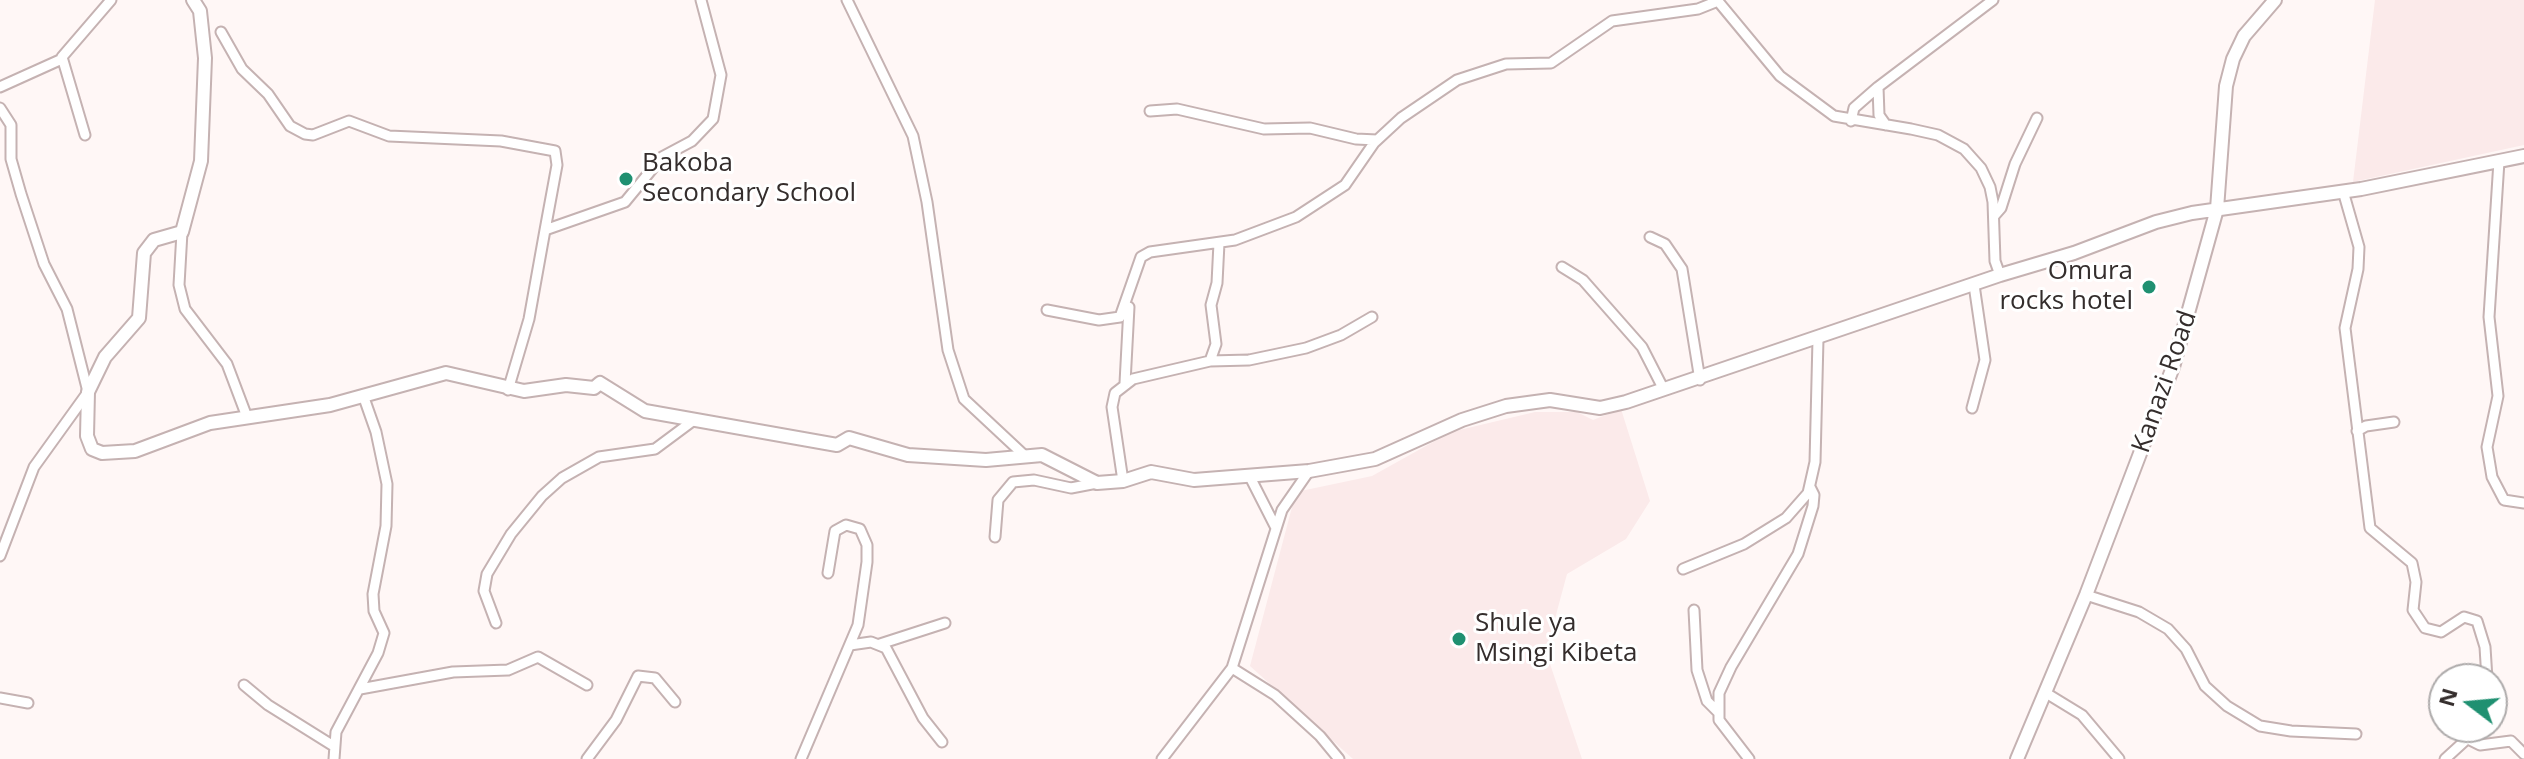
<!DOCTYPE html>
<html>
<head>
<meta charset="utf-8">
<style>
	body { margin:0 }
	#map { position:relative; width:2524px; height:759px; overflow:hidden; background:#fff7f6; font-family:"Open Sans",sans-serif }
	canvas { display:block }
	.north { position:absolute; left:2428px; top:663px; width:80px; height:80px; box-sizing:border-box; background:#fff; border:2px solid #aeabab; border-radius:50%; rotate:286deg; font-size:22px; font-weight:700; line-height:32px; text-align:center; color:#342d2c }
	.north::after { content:''; display:block; margin:auto; width:28px; height:36px; background:#1f9071; clip-path:polygon(50% 0,100% 100%,50% 72%,0 100%) }
</style>
</head>
<body>
<div id="map">
<canvas width="2524" height="759"></canvas>
<div class="north">N</div>
</div>
<script>
const ctx = document.querySelector('canvas').getContext('2d');
ctx.lineJoin = 'round';
function fillPath(path, color) { ctx.fillStyle = color; ctx.fill(path, 'evenodd'); }
const toPath = rows => new Path2D(rows.map(r => 'M' + r).join(''));
function strokePath(path, color, width, dash) { ctx.strokeStyle = color; ctx.lineWidth = width; ctx.lineCap = dash ? 'butt' : 'round'; ctx.setLineDash(dash || []); ctx.stroke(path); }
function drawText(font, color, halo, rows, align = 'center') {
  ctx.font = font + ' "Open Sans",sans-serif'; ctx.lineWidth = 6; ctx.setLineDash([]); ctx.textBaseline = 'middle'; ctx.strokeStyle = halo; ctx.fillStyle = color; for (const [text, x, y, turn = 0] of rows) {
    ctx.save(); ctx.translate(x, y); ctx.rotate((+turn || 0) * Math.PI / 180); ctx.textAlign = isNaN(turn) ? turn : align; if (halo) ctx.strokeText(text, 0, 0); ctx.fillText(text, 0, 0); ctx.restore();
  }
}
const built = toPath([
	[2375,0,2524,0,2524,145,2353,182],
	[1621,409,1650,501,1626,539,1567,574,1546,652,1582,759,1353,759,1250,666,1296,492,1372,476,1451,432,1535,412,1577,412,1593,420]
]);
const street = toPath([
	[847,0,913,136,927,202,948,350,964,399,1025,456],
	[1717,0,1780,76,1834,116,1911,129,1938,135,1964,149,1981,168,1990,187,1993,202,1995,261,2000,275],
	[221,32,242,69,268,94,290,126,305,134,313,135,349,121,389,136,501,141,555,151,557,165,545,230],
	[0,87,62,59],
	[1878,87,1879,115,1886,125],
	[0,108,11,125,11,159,21,194,44,264,67,309,88,392,34,467,0,556],
	[1150,111,1177,109,1264,129,1310,128,1356,139,1377,140],
	[1851,121,1854,108,1878,87,1993,0],
	[85,135,62,57,111,0],
	[2499,161,2489,317,2498,396,2487,447,2492,477,2504,500,2524,503],
	[2343,191,2359,247,2358,269,2345,328,2370,528,2412,563,2416,582,2413,610,2425,628,2441,632,2464,617,2477,621,2485,647,2487,679],
	[1994,216,2001,208,2015,164,2037,118],
	[182,232,179,285,185,309,227,364,247,417],
	[1650,237,1665,244,1682,269,1700,380],
	[1562,267,1583,280,1642,347,1664,390],
	[1047,310,1099,320,1120,317,1141,257,1150,252,1235,240,1296,217,1345,185,1374,143,1401,118,1457,80,1506,64,1551,63,1612,21,1698,9,1718,1],
	[1210,361,1249,360,1306,348,1341,335,1372,317],
	[1125,383,1129,307],
	[508,390,529,319,545,230,625,202,662,157,692,141,713,119,721,75,701,0],
	[1972,408,1985,360,1974,285],
	[2357,431,2366,426,2394,422],
	[1249,475,1276,528],
	[1123,481,1112,407,1115,393,1133,379,1210,361,1216,344,1211,305,1217,283,1219,243],
	[995,537,998,500,1013,482,1034,480,1071,488,1097,483],
	[1683,569,1744,544,1786,518,1808,493,1815,462,1818,339],
	[2086,595,2139,612,2168,629,2186,649,2205,686,2227,706,2260,726,2291,731,2356,734],
	[1694,610,1697,670,1707,701,1718,712],
	[496,623,484,591,487,574,511,534,542,496,562,478,599,457,655,449,694,420],
	[880,644,945,623],
	[850,645,871,642,886,648,923,718,942,742],
	[1232,668,1275,695,1320,736,1339,759],
	[244,685,268,705,332,745],
	[360,689,453,672,508,670,538,657,587,685],
	[2046,693,2082,715,2119,759],
	[0,698,28,703],
	[2468,739,2480,745,2511,741,2524,754],
	[334,759,336,732,378,653,384,633,374,611,373,594,386,526,387,484,376,432,363,395],
	[587,759,616,720,638,676,655,678,675,702],
	[801,759,858,625,867,562,867,545,860,529,846,525,835,531,828,573],
	[1162,759,1232,668,1282,510,1309,471],
	[1749,759,1719,720,1719,693,1731,667,1798,554,1813,506,1814,495,1810,487],
	[2445,759,2480,727]
]);
const secondary = toPath([
	[193,0,200,11,205,58,201,161,182,232,154,240,144,253,139,318,105,357,88,392,87,436,92,449,102,453,135,451,210,423,330,405,446,373,524,391,566,385,594,388,600,383,645,411,837,445,849,438,908,455,986,460,1042,455,1097,483,1123,481,1151,472,1194,480,1309,471,1375,459,1462,420,1506,406,1550,400,1600,408,1626,402,2000,275,2074,253,2156,222,2192,213,2361,189,2524,156],
	[2017,759,2086,595,2173,367,2217,209,2226,86,2233,59,2244,36,2275,0]
]);
const markers = [
	[626,179,8,"#1f9071"],
	[2149,287,8,"#1f9071"],
	[1459,639,8,"#1f9071"]
];
const poiNames = [
	["Bakoba",642,164],
	["Secondary School",642,194],
	["Omura",2133,272,"right"],
	["rocks hotel",2133,302,"right"],
	["Shule ya",1475,624],
	["Msingi Kibeta",1475,654]
];
const streetNames = [
	["Kanazi Road",2165,382,-71]
];
fillPath(built, '#fbeaea');
strokePath(street, '#c5b2b2', 13);
strokePath(secondary, '#c5b2b2', 16);
strokePath(street, '#fff', 9);
strokePath(secondary, '#fff', 12);
for (const [x, y, r, color] of markers) { const dot = new Path2D(); dot.arc(x, y, r, 0, 2 * Math.PI); ctx.fillStyle = color; ctx.fill(dot); strokePath(dot, '#fff', 3); }
drawText('26px', '#342d2c', '#fff', poiNames, 'left');
drawText('26px', '#342d2c', '#fff', streetNames);
</script>
</body>
</html>
